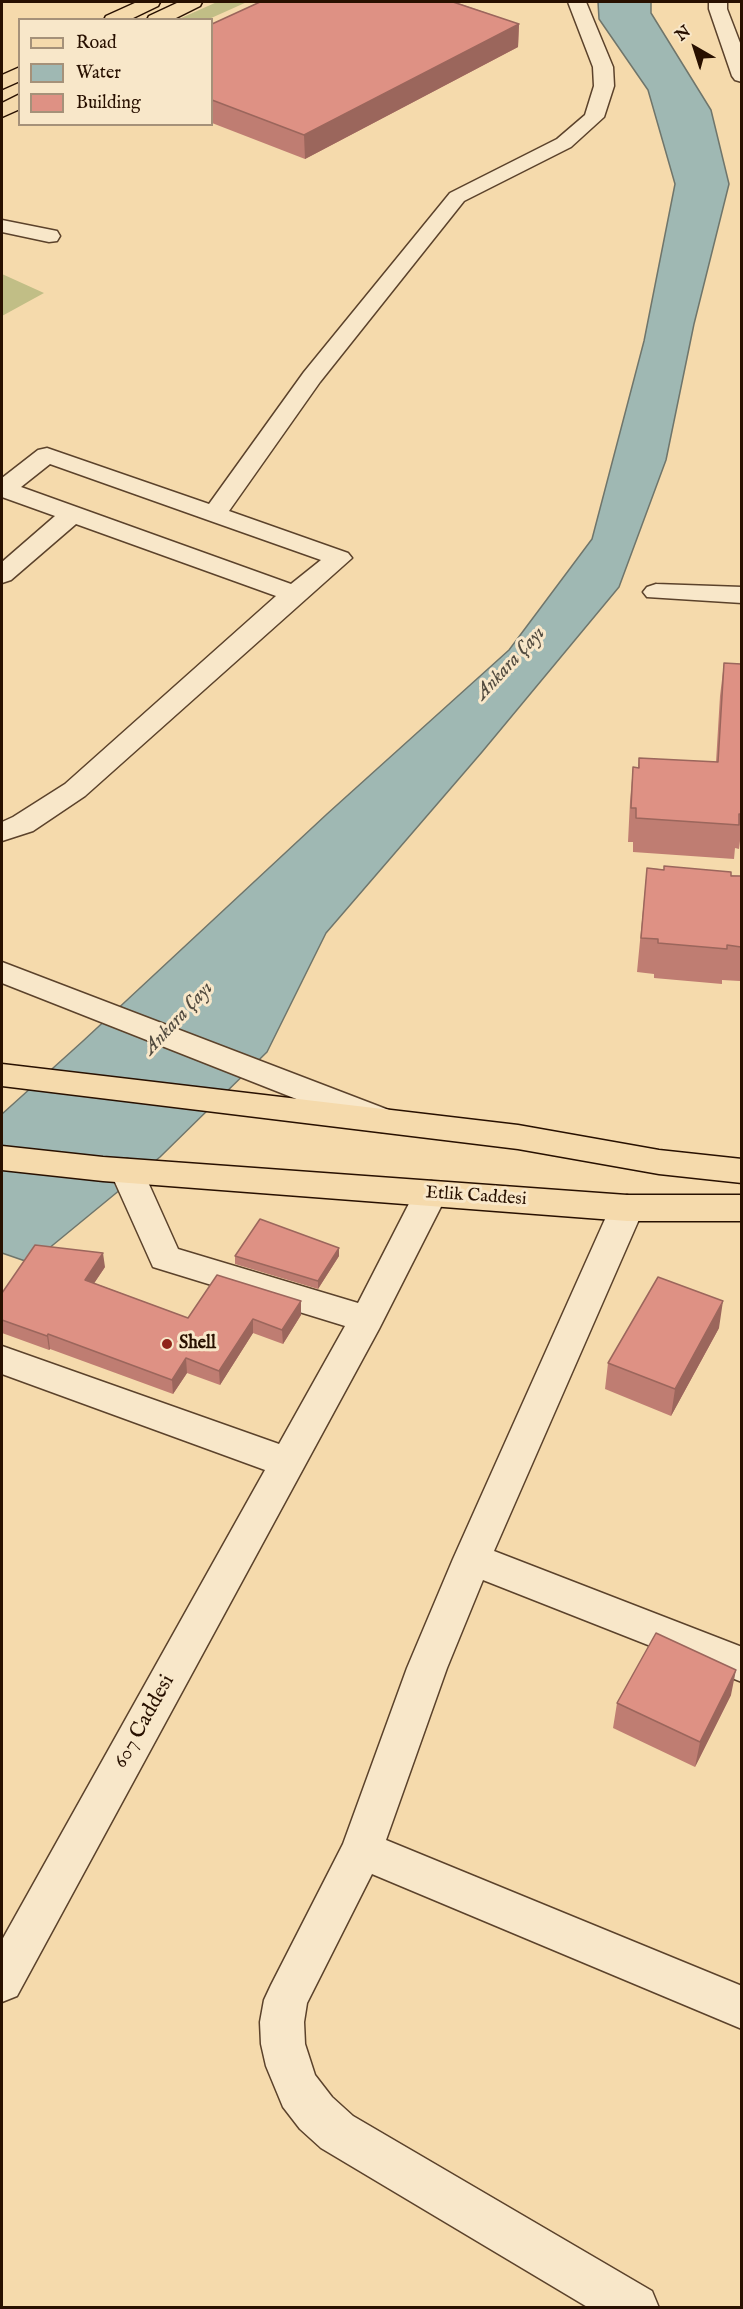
<!DOCTYPE html>
<html>
<head>
<meta charset="utf-8">
<style>
	body { margin:0 }
	#map { position:relative; width:743px; height:2309px; overflow:hidden; background:#f5daac; font-family:"IM FELL English",serif }
	canvas { display:block }
	.frame { position:absolute; inset:0; border:3px solid #281000; pointer-events:none }
	.legend { position:absolute; left:18px; top:18px; width:195px; height:108px; box-sizing:border-box; background:#f8e7c9; border:2px solid #a59179; margin:0; padding:8px 10px; list-style:none; font-size:18px; color:#281000 }
	.legend li { display:flex; align-items:center; gap:12px; height:30px }
	.legend b { width:30px; border:2px solid #a59179 }
	.north { position:absolute; left:665px; top:18px; width:60px; height:60px; -webkit-text-stroke:4px #f8e7c9; paint-order:stroke; rotate:321deg; font-size:16px; font-weight:700; line-height:24px; text-align:center; color:#281000 }
	.north::after { content:''; display:block; margin:auto; width:21px; height:27px; background:#281000; clip-path:polygon(50% 0,100% 100%,50% 72%,0 100%) }
</style>
</head>
<body>
<div id="map">
<canvas width="743" height="2309"></canvas>
<div class="frame"></div>
<ul class="legend">
<li><b style="height:8px;background:#f5daac"></b>Road</li>
<li><b style="height:16px;background:#9fb8b3"></b>Water</li>
<li><b style="height:16px;background:#de9184"></b>Building</li>
</ul>
<div class="north">N</div>
</div>
<script>
const ctx = document.querySelector('canvas').getContext('2d');
ctx.lineJoin = 'round';
function fillPath(path, color) { ctx.fillStyle = color; ctx.fill(path, 'evenodd'); }
const toPath = rows => new Path2D(rows.map(r => 'M' + r).join(''));
function strokePath(path, color, width, dash) { ctx.strokeStyle = color; ctx.lineWidth = width; ctx.lineCap = dash ? 'butt' : 'round'; ctx.setLineDash(dash || []); ctx.stroke(path); }
function drawText(font, color, halo, rows, align = 'center') {
  ctx.font = font + ' "IM FELL English",serif'; ctx.lineWidth = 6; ctx.setLineDash([]); ctx.textBaseline = 'middle'; ctx.strokeStyle = halo; ctx.fillStyle = color; for (const [text, x, y, turn = 0] of rows) {
    ctx.save(); ctx.translate(x, y); ctx.rotate((+turn || 0) * Math.PI / 180); ctx.textAlign = isNaN(turn) ? turn : align; if (halo) ctx.strokeText(text, 0, 0); ctx.fillText(text, 0, 0); ctx.restore();
  }
}
const green = toPath([
	[217,2,247,2,209,19,179,19],
	[2,274,44,293,2,316]
]);
const water = toPath([
	[598,2,651,2,651,13,711,110,729,184,694,324,666,460,619,587,482,752,326,933,267,1052,160,1157,31,1263,2,1253,2,1114,83,1041,327,814,509,650,592,539,644,341,675,184,648,90,599,19,598,2]
]);
const minor = toPath([
	[568,2,586,2,613,67,614,86,604,117,571,147,464,201,320,382,229,511,348,553,352,558,85,796,33,831,2,841,2,822,13,817,65,784,276,596,76,524,11,580,2,583,2,562,55,516,2,497,2,478,38,450,47,448,209,504,304,372,450,193,557,139,585,115,594,86,593,67,568,2],
	[50,464,205,519,321,560,291,584,21,487,50,464],
	[709,2,727,2,727,9,742,48,742,82,735,80,732,76,709,9,709,2],
	[2,220,57,231,60,236,57,241,49,242,2,232,2,220],
	[656,584,742,587,742,603,647,597,643,592,647,587,656,584],
	[2,962,394,1112,398,1120,394,1128,382,1132,370,1128,2,983,2,962],
	[127,1159,139,1162,178,1249,358,1303,419,1184,431,1181,443,1184,448,1193,379,1329,17,1996,2,2002,2,1940,265,1470,2,1374,2,1346,279,1444,345,1326,153,1267,110,1171,115,1162,127,1159],
	[627,1195,639,1199,644,1208,494,1551,742,1647,742,1682,483,1580,447,1668,386,1840,742,1986,742,2029,372,1874,307,2003,304,2022,305,2044,315,2075,332,2097,353,2116,652,2291,659,2308,589,2308,321,2148,300,2129,283,2107,266,2066,261,2044,260,2022,264,2000,271,1985,343,1844,407,1668,453,1559,610,1208,615,1199,627,1195]
]);
const major = toPath([
	[137,2,160,2,158,6,129,20,104,20,106,16,137,2],
	[179,2,202,2,200,6,172,20,147,20,149,16,179,2],
	[20,67,20,81,2,89,2,75,20,67],
	[20,94,20,109,2,117,2,103,20,94],
	[2,1064,518,1125,659,1150,742,1159,742,1183,659,1174,518,1149,2,1086,2,1064],
	[2,1146,103,1157,627,1195,742,1195,742,1221,627,1221,103,1181,2,1170,2,1146]
]);
const wall = toPath([
	[260,2,457,2,455,2,519,24,518,47,305,159,212,123,212,24],
	[724,663,741,664,741,833,739,849,735,848,734,859,633,852,633,842,628,842,630,801,633,767,638,767,639,758,716,762,720,696],
	[647,868,741,876,741,970,740,981,722,980,722,984,654,978,654,974,637,972],
	[235,1256,339,1256,318,1289,235,1264],
	[105,1267,94,1283,188,1318,301,1315,283,1344,253,1333,220,1385,187,1373,173,1394,50,1349,49,1350,2,1333,2,1293],
	[719,1328,671,1416,605,1389,608,1363],
	[731,1695,695,1767,613,1728,617,1703]
]);
const shadedWall = toPath([
	[519,24,518,47,305,159,304,135],
	[339,1248,339,1256,318,1289,318,1281],
	[103,1253,105,1267,87,1294,85,1280],
	[301,1301,301,1315,283,1344,282,1330],
	[723,1301,719,1328,671,1416,675,1389],
	[253,1319,253,1333,220,1385,219,1371],
	[48,1334,50,1349,49,1350,47,1336],
	[186,1358,187,1373,173,1394,172,1380],
	[736,1670,731,1695,695,1767,700,1742]
]);
const building = toPath([
	[260,2,453,2,519,24,304,135,212,100,212,24,260,2],
	[724,663,741,664,741,814,739,814,739,825,636,818,636,808,631,808,633,767,639,768,639,758,718,762,724,663],
	[664,866,731,872,731,876,741,876,741,947,727,945,727,949,658,943,658,939,641,938,647,868,664,870,664,866],
	[260,1219,339,1248,318,1281,235,1256,260,1219],
	[35,1245,103,1253,85,1280,188,1318,217,1275,301,1301,282,1330,253,1319,219,1371,186,1358,172,1380,48,1334,47,1336,2,1320,2,1293,35,1245],
	[658,1277,723,1301,675,1389,608,1363,658,1277],
	[656,1633,736,1670,700,1742,617,1703,656,1633]
]);
const markers = [
	[167,1344,6,"#8f2418"]
];
const streetNames = [
	["Etlik Caddesi",476,1197,4]
];
const poiNames = [
	["Shell",179,1344]
];
const waterNames = [
	["Ankara Çayı",511,664,-47],
	["Ankara Çayı",179,1019,-47]
];
const nearStreetnames = [
	["607 Caddesi",145,1722,-61]
];
fillPath(green, '#c1be86');
fillPath(water, '#9fb8b3');
strokePath(water, '#6f756b', 1.5);
strokePath(minor, '#5b422b', 3);
strokePath(major, '#281000', 3);
fillPath(minor, '#f8e7c9');
fillPath(major, '#f5daac');
fillPath(wall, '#bf7d72');
fillPath(shadedWall, '#9b665c');
fillPath(building, '#de9184');
strokePath(building, '#9b665c', 1.5);
for (const [x, y, r, color] of markers) { const dot = new Path2D(); dot.arc(x, y, r, 0, 2 * Math.PI); ctx.fillStyle = color; ctx.fill(dot); strokePath(dot, '#f8e7c9', 2); }
drawText('18px', '#281000', '#f8e7c9', streetNames);
drawText('bold 18px', '#281000', '#f8e7c9', poiNames, 'left');
drawText('italic 20px', '#524b3f', '#f8e7c9', waterNames);
drawText('21px', '#281000', '#f8e7c9', nearStreetnames);
</script>
</body>
</html>
